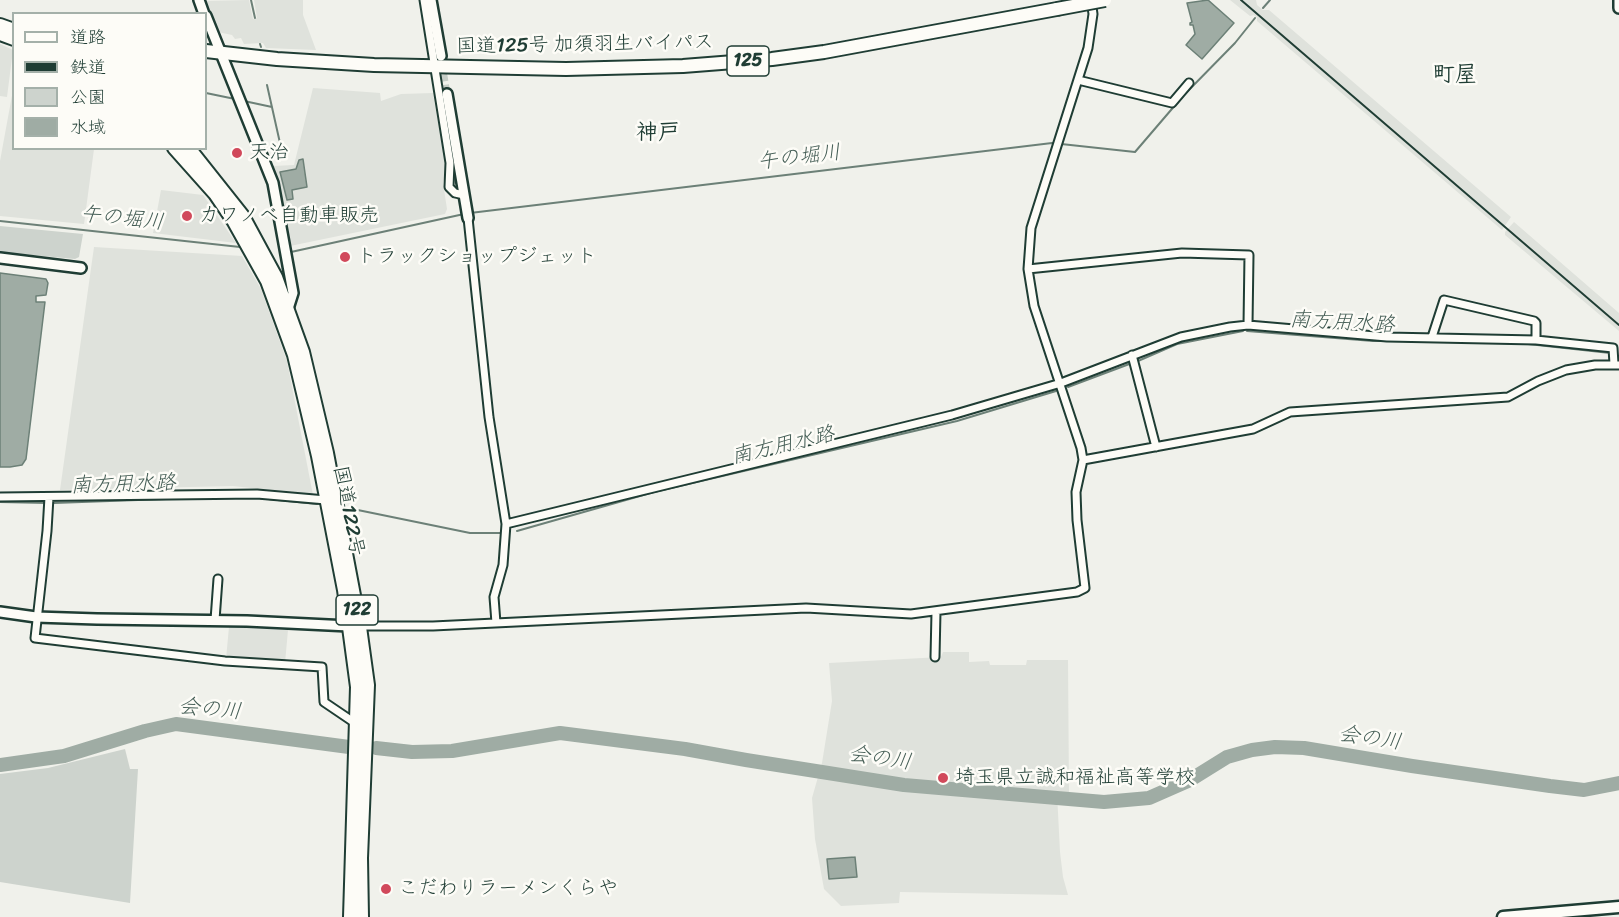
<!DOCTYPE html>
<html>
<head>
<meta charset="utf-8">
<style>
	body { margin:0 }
	#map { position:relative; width:1619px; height:917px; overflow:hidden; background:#f0f1eb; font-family:Sriracha,"Klee One",sans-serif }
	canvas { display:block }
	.legend { position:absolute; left:12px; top:12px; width:195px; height:138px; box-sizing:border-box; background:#fdfcf7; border:2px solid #a4b0a9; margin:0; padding:8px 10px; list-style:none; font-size:18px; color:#1f3d34 }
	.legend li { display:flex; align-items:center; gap:12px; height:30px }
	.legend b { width:30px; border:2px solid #a4b0a9 }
</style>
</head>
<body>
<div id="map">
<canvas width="1619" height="917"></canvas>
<ul class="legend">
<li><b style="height:8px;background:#fdfcf7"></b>道路</li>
<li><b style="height:8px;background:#1f3d34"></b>鉄道</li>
<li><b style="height:16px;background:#cdd3cd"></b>公園</li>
<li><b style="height:16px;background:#9faca4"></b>水域</li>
</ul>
</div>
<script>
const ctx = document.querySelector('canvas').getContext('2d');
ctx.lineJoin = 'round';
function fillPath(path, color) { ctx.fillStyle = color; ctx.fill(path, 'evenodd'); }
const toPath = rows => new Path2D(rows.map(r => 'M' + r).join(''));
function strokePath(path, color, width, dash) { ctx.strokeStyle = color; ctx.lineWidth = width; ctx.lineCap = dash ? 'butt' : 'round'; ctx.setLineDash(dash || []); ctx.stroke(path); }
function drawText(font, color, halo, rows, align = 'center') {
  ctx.font = font + ' Sriracha,"Klee One",sans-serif'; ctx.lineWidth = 5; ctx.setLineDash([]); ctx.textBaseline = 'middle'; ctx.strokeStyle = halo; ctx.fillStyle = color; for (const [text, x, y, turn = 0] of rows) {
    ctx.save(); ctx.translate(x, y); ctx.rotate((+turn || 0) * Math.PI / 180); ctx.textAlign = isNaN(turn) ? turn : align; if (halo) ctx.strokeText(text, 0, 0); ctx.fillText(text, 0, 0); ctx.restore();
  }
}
const built = toPath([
	[249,0,253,19,257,18,254,0,303,0,303,15,316,50,266,48,263,43,244,44,241,38,235,39,232,35,218,32,204,1],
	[1230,0,1256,0,1257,5,1263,10,1269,10,1511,217,1502,230,1257,21,1257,18,1254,15,1250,16],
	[0,44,13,50,7,97,0,96],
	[313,88,380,93,381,101,401,94,433,93,446,169,443,183,447,209,445,214,290,246,273,166,294,165],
	[13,90,14,148,94,149,84,224,0,216,0,161],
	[161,190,203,195,236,243,153,233],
	[1514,222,1619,313,1619,331,1505,235,1505,232],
	[94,247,242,256,261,289,287,361,313,495,233,486,60,490],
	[229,627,288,630,285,663,226,659],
	[943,652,969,652,969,662,989,661,990,665,1026,665,1027,660,1068,660,1069,793,1057,793,1060,852,1063,877,1068,895,900,892,899,903,841,906,824,889,815,839,812,798,822,763,832,701,829,663,941,657]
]);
const green = toPath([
	[0,226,83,234,79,257,75,259,0,252],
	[125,749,130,769,138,769,130,903,0,882,0,774,48,768]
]);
const water = toPath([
	[1208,0,1234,23,1202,59,1186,45,1195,34,1193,25,1190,25,1190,23,1192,22,1187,3,1208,0],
	[303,159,307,187,292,190,293,199,287,200,280,172,296,169,299,160,303,159],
	[0,273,46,279,48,283,46,295,36,296,36,302,45,302,26,459,22,465,10,467,0,467,0,273],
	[855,857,857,877,829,879,827,859,855,857]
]);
const stream = toPath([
	[251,0,255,18],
	[1263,8,1270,0],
	[260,44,261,47],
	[267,85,282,152],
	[206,93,235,99],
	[244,101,272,107],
	[470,213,1052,143,1135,152,1183,96,1235,43,1255,18],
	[0,221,240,247],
	[291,252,464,214],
	[1247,331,1373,341,1427,341],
	[1519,343,1610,353],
	[1138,361,1177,344,1243,331],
	[1068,387,1132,363],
	[199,498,258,498,317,504],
	[0,502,47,503],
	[54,503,194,498],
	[348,508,470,533,503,533],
	[517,531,654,492,957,421,1056,391]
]);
const river = toPath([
	[376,748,412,752,452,751,560,733,685,749,746,760,904,785,1104,802,1149,798,1190,780,1227,757,1252,750,1275,747,1304,748,1412,766,1550,786,1584,790,1619,783],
	[0,765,64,756,145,731,176,724,349,747]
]);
const streetTunnel = toPath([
	[442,64,447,94]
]);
const street = toPath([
	[424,0,450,163,449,187,455,193,464,195],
	[1078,80,1172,103,1189,83],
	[468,218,489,417,506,524,503,565,494,597,496,623],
	[1028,269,1182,253,1249,255,1248,325],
	[1432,337,1444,300,1534,321,1536,323,1536,340],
	[1132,355,1156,447],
	[1083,460,1253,429,1290,412,1508,397,1538,381,1566,370,1595,365,1619,365],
	[0,497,257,494,326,500],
	[49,497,47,531,35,638,225,661,322,667,324,702,355,723],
	[506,524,952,415,1061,383,1181,337,1230,327,1248,325,1387,337,1536,340,1613,348,1614,364],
	[215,620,218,579],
	[357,626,433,626,806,608,911,614,1077,592,1085,588,1077,520,1076,492,1083,460,1081,448,1034,306,1028,269,1031,228,1088,48,1093,14,1091,0],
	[935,657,936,612]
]);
const secondary = toPath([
	[199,0,204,14],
	[431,0,441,56],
	[1619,0,1619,8],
	[206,16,273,183,293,293,287,312],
	[447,94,468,218],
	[0,258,81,268],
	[0,612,36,617,97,619,247,621,349,626]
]);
const primary = toPath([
	[1503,917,1619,907]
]);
const highway = toPath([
	[0,25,14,30],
	[0,34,14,39],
	[206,51,277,59,374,65,566,69,683,66,772,59,824,52,1057,9],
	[174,148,215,194,234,222,267,281,294,355,318,456,344,590,357,687,350,917],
	[189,148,243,216,276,277,303,352,327,453,360,627,368,685,361,858,362,917]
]);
const rail = toPath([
	[1241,0,1619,325]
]);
const highwayBridge = toPath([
	[1057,9,1105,0]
]);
const markers = [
	[237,153,6,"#d1495b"],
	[187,216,6,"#d1495b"],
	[345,257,6,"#d1495b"],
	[943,778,6,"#d1495b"],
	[386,889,6,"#d1495b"]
];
const shields = [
	[748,61,42],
	[357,610,42]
];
const shieldNames = [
	["125",748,61],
	["122",357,610]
];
const streetNames = [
	["国道125号 加須羽生バイパス",585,45,-1],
	["国道122号",348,511,79]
];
const poiNames = [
	["天治",249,153],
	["カワノベ自動車販売",199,216],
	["トラックショップジェット",357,257],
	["埼玉県立誠和福祉高等学校",955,778],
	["こだわりラーメンくらや",398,889]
];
const waterNames = [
	["午の堀川",799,158,-7],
	["午の堀川",122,219,6],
	["南方用水路",1342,323,3],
	["南方用水路",783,446,-13],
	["南方用水路",123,485,-2],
	["会の川",210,710,5],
	["会の川",1370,739,8],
	["会の川",880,759,8]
];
const quarterNames = [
	["町屋",1455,75],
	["神戸",658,133]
];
fillPath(built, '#dfe2dc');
fillPath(green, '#cdd3cd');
fillPath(water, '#9faca4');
strokePath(water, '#6c8077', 1.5);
strokePath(stream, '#6c8077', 2);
strokePath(river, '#9faca4', 14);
strokePath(streetTunnel, '#c6cdc6', 7, [7, 3.5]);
strokePath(street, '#1f3d34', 11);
strokePath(secondary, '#1f3d34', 14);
strokePath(primary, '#1f3d34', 15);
strokePath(highway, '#1f3d34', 16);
strokePath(street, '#fdfcf7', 7);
strokePath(secondary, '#fdfcf7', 9);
strokePath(primary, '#fdfcf7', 10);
strokePath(highway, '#fdfcf7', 12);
strokePath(rail, '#1f3d34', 2);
strokePath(highwayBridge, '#1f3d34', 16, []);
strokePath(highwayBridge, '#fdfcf7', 12);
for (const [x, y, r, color] of markers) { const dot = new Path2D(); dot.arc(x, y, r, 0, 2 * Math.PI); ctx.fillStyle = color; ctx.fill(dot); strokePath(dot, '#fdfcf7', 2); }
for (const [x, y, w] of shields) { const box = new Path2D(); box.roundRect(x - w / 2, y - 15, w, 30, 4.5); ctx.fillStyle = '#fdfcf7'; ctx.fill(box); strokePath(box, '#1f3d34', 1.5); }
drawText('bold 18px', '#1f3d34', null, shieldNames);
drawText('20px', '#1f3d34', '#fdfcf7', streetNames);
drawText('20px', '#1f3d34', '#fdfcf7', poiNames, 'left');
drawText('italic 21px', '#455e56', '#fdfcf7', waterNames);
drawText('bold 22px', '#1f3d34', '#fdfcf7', quarterNames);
</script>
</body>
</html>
